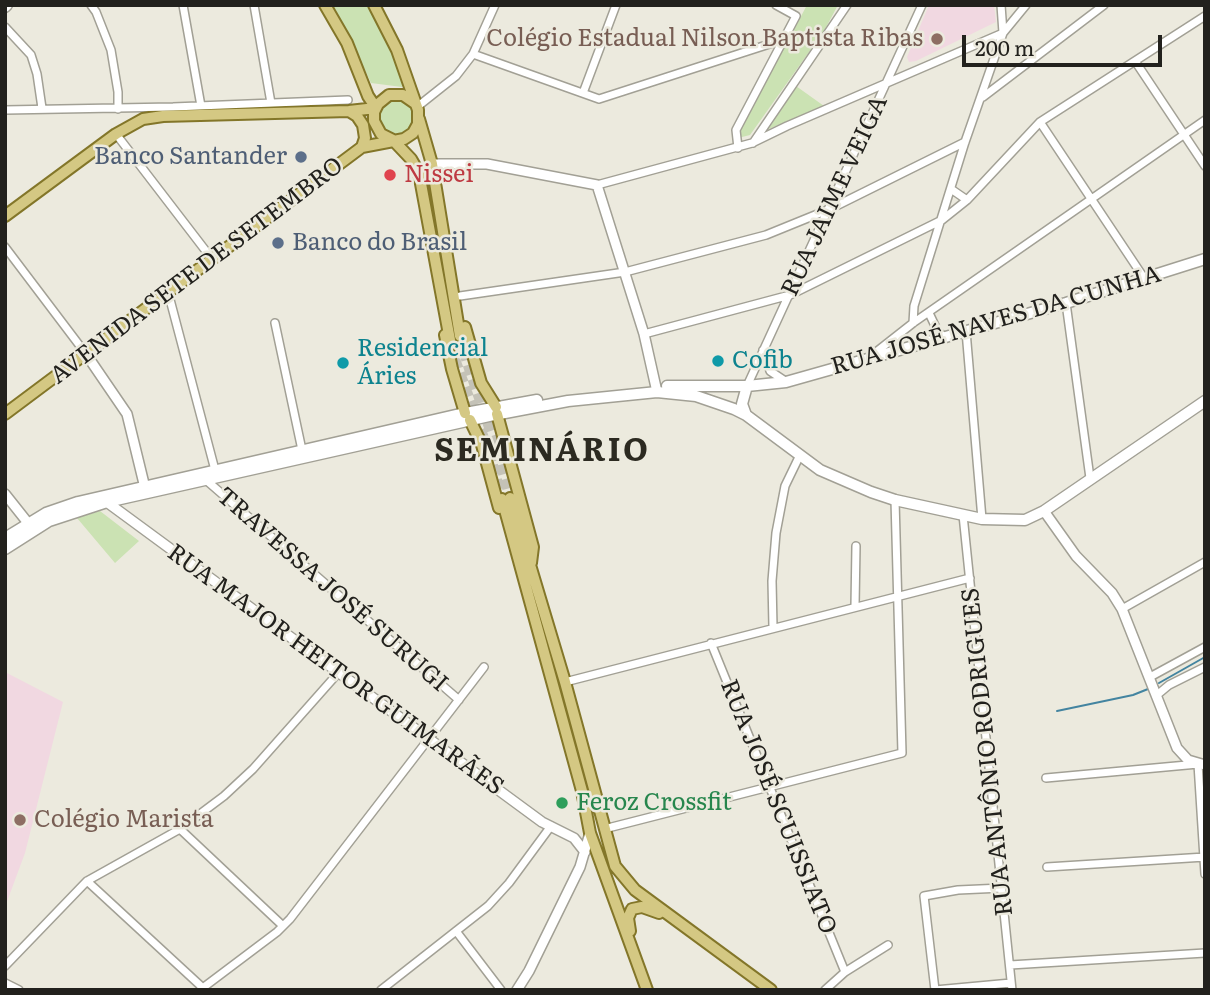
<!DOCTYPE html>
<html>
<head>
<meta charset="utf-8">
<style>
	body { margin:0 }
	#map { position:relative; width:1210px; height:995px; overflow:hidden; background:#eceade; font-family:Literata,serif }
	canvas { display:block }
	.frame { position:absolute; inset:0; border:7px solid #22211d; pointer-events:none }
	.scale { position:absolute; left:962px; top:35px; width:200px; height:32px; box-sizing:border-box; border:4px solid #22211d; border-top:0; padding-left:9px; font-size:21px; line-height:24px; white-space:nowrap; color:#22211d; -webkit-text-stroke:5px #eceade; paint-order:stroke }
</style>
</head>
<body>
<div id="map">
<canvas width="1210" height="995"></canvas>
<div class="frame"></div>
<div class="scale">200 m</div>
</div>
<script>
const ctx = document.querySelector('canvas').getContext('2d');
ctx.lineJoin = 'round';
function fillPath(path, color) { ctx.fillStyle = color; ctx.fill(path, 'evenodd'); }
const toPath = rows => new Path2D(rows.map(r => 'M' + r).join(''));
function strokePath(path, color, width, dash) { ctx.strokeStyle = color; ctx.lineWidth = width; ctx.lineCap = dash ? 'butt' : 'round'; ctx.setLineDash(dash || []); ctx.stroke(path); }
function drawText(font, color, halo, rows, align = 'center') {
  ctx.font = font + ' Literata,serif'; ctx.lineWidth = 5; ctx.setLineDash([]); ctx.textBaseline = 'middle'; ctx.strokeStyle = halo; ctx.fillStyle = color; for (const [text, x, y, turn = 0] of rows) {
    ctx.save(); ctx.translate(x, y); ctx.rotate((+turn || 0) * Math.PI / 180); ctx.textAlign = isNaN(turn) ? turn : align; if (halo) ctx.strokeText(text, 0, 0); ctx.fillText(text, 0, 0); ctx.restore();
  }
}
const industrial = toPath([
	[929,5,994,5,996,22,916,61,909,62,907,57],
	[5,672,63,702,25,853,5,907]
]);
const green = toPath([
	[328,5,367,5,389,47,403,85,402,87,371,83,352,42],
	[807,5,838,5,824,31,750,135,738,138,739,132],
	[796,86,824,106,764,131],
	'380 117a17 17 0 1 1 34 0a17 17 0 1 1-34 0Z',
	[100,511,139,541,115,563,77,518]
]);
const stream = toPath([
	[1159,683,1205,657],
	[1057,711,1133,695,1148,689]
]);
const primaryTunnel = toPath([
	[460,336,467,363,494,442,510,498],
	[455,359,488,449],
	[493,465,502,499]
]);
const minor = toPath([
	[91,5,96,12,111,50,118,92,118,109],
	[183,5,201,106],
	[254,5,271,103],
	[5,27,31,55,37,74,42,108],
	[473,54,599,99,785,39],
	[1135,61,1205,166],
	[583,93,616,5],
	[983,97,1104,5],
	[417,107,456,76,473,54,495,5],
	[5,110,173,107,348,100],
	[1040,122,1144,278],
	[116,134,212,259],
	[753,143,847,5],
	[738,148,736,130,796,16,776,5],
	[597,185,752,143,787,126,1003,33,1026,5],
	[951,189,967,200],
	[5,247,86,354],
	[168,292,215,470],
	[460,296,625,272,766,235,830,209,965,142],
	[1066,303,1090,478],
	[929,313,938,332,945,337],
	[275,323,302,450],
	[913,323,914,306,965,142,1003,33,1001,5],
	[966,331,982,519],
	[644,334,790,295,942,220,967,200,1040,122,1205,16],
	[763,350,770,371,785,381],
	[871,356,913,323,1205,120],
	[747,386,922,5],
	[206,480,459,700],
	[963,515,1012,990],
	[855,606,856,546],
	[1122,609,1205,562],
	[773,627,772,581,776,533,785,486,800,455],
	[711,643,845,972],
	[1150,677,1205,647],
	[565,682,970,578],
	[1157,695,1169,685,1205,667],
	[1046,778,1198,764,1205,874],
	[180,829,283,926],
	[604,829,902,753,895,500],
	[1047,867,1205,857],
	[87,881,203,988],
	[1002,888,958,890,924,896,935,990,1011,983],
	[456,931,501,990],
	[1010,965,1205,953],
	[5,966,87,881,180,829,224,796,253,769,339,672],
	[5,983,19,990],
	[200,990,277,932,290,919,484,667],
	[381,990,488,906,509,883,551,826],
	[825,990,845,972,888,945]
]);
const tertiary = toPath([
	[432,164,487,164,597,185,644,334,657,392],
	[86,354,127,414,146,492],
	[5,494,32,528],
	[104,500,542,822,574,838,585,852],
	[1044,511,1076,556,1112,593,1122,609,1177,748,1188,760,1205,765],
	[517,990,529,971,580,867,590,833]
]);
const secondary = toPath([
	[5,7,7,5],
	[667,386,747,386,786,382,1066,303,1205,259],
	[746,415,742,404,747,386],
	[5,538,46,513,78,502,460,414,537,400],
	[5,549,49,521,107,502,489,416,568,401,657,392,696,396,734,409,746,415,820,470,871,492,895,500,982,519,1025,520,1044,511,1205,401]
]);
const primary = toPath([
	[325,5,347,43,368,96,376,108],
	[416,104,403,95,389,95,378,104,374,112,374,121,381,134,393,140,411,159,419,173,450,340],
	[349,111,357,116,363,125,365,138,362,147],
	[419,119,432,164,460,336],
	[5,216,116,134,143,119,163,116,349,111,376,108],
	[465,327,481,383,496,407],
	[445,335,452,369,465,413],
	[5,414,362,147,404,139,413,133,418,124,418,110,397,50,374,5],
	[497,414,533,547,531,563],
	[470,420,482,445,499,508],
	[510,498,565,682,615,866,635,890,771,990],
	[502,499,582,791,590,833,647,990],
	[630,931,628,918,632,909,642,907,659,913]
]);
const markers = [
	[937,39,7,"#8d6e63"],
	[301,157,7,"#5c6f8a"],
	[390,175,7,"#e0444e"],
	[278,243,7,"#5c6f8a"],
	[718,361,7,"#0f9aa8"],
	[343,363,7,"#0f9aa8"],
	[562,803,7,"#2e9e5b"],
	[20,820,7,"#8d6e63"]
];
const educationNames = [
	["Colégio Estadual Nilson Baptista Ribas",923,39],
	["Colégio Marista",34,820,"left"]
];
const serviceNames = [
	["Banco Santander",287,157],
	["Banco do Brasil",292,243,"left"]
];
const healthNames = [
	["Nissei",404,175]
];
const streetNames = [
	["RUA JAIME VEIGA",835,196,-65],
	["AVENIDA SETE DE SETEMBRO",197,271,-37],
	["RUA JOSÉ NAVES DA CUNHA",996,321,-16],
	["TRAVESSA JOSÉ SURUGI",332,590,41],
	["RUA MAJOR HEITOR GUIMARÃES",335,670,36],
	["RUA ANTÔNIO RODRIGUES",988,752,-96],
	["RUA JOSÉ SCUISSIATO",778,807,68]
];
const cultureNames = [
	["Residencial",357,349],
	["Áries",357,377],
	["Cofib",732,361]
];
const leisureNames = [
	["Feroz Crossfit",576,803]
];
const districtNames = [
	["SEMINÁRIO",542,452]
];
fillPath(industrial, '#f1d8e1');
fillPath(green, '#cbe2b3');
strokePath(stream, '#4384a0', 2);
strokePath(primaryTunnel, '#c4c2b7', 10, [10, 5]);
strokePath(minor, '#a2a095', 10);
strokePath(tertiary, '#a2a095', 12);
strokePath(secondary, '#a2a095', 13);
strokePath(primary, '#837629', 14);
strokePath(minor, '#fff', 7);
strokePath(tertiary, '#fff', 9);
strokePath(secondary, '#fff', 10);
strokePath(primary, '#d4c883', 10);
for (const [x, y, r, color] of markers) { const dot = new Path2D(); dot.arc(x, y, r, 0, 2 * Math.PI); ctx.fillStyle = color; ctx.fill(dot); strokePath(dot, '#eceade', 2.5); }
drawText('24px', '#785e54', '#eceade', educationNames, 'right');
drawText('24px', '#4e5e75', '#eceade', serviceNames, 'right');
drawText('24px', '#be3a42', '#eceade', healthNames, 'left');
drawText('24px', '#22211d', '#eceade', streetNames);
drawText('24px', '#0d838f', '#eceade', cultureNames, 'left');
drawText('24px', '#27864d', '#eceade', leisureNames, 'left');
ctx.letterSpacing = '2px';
drawText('bold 32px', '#2c2a21', '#eceade', districtNames);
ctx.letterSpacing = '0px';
</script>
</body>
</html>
